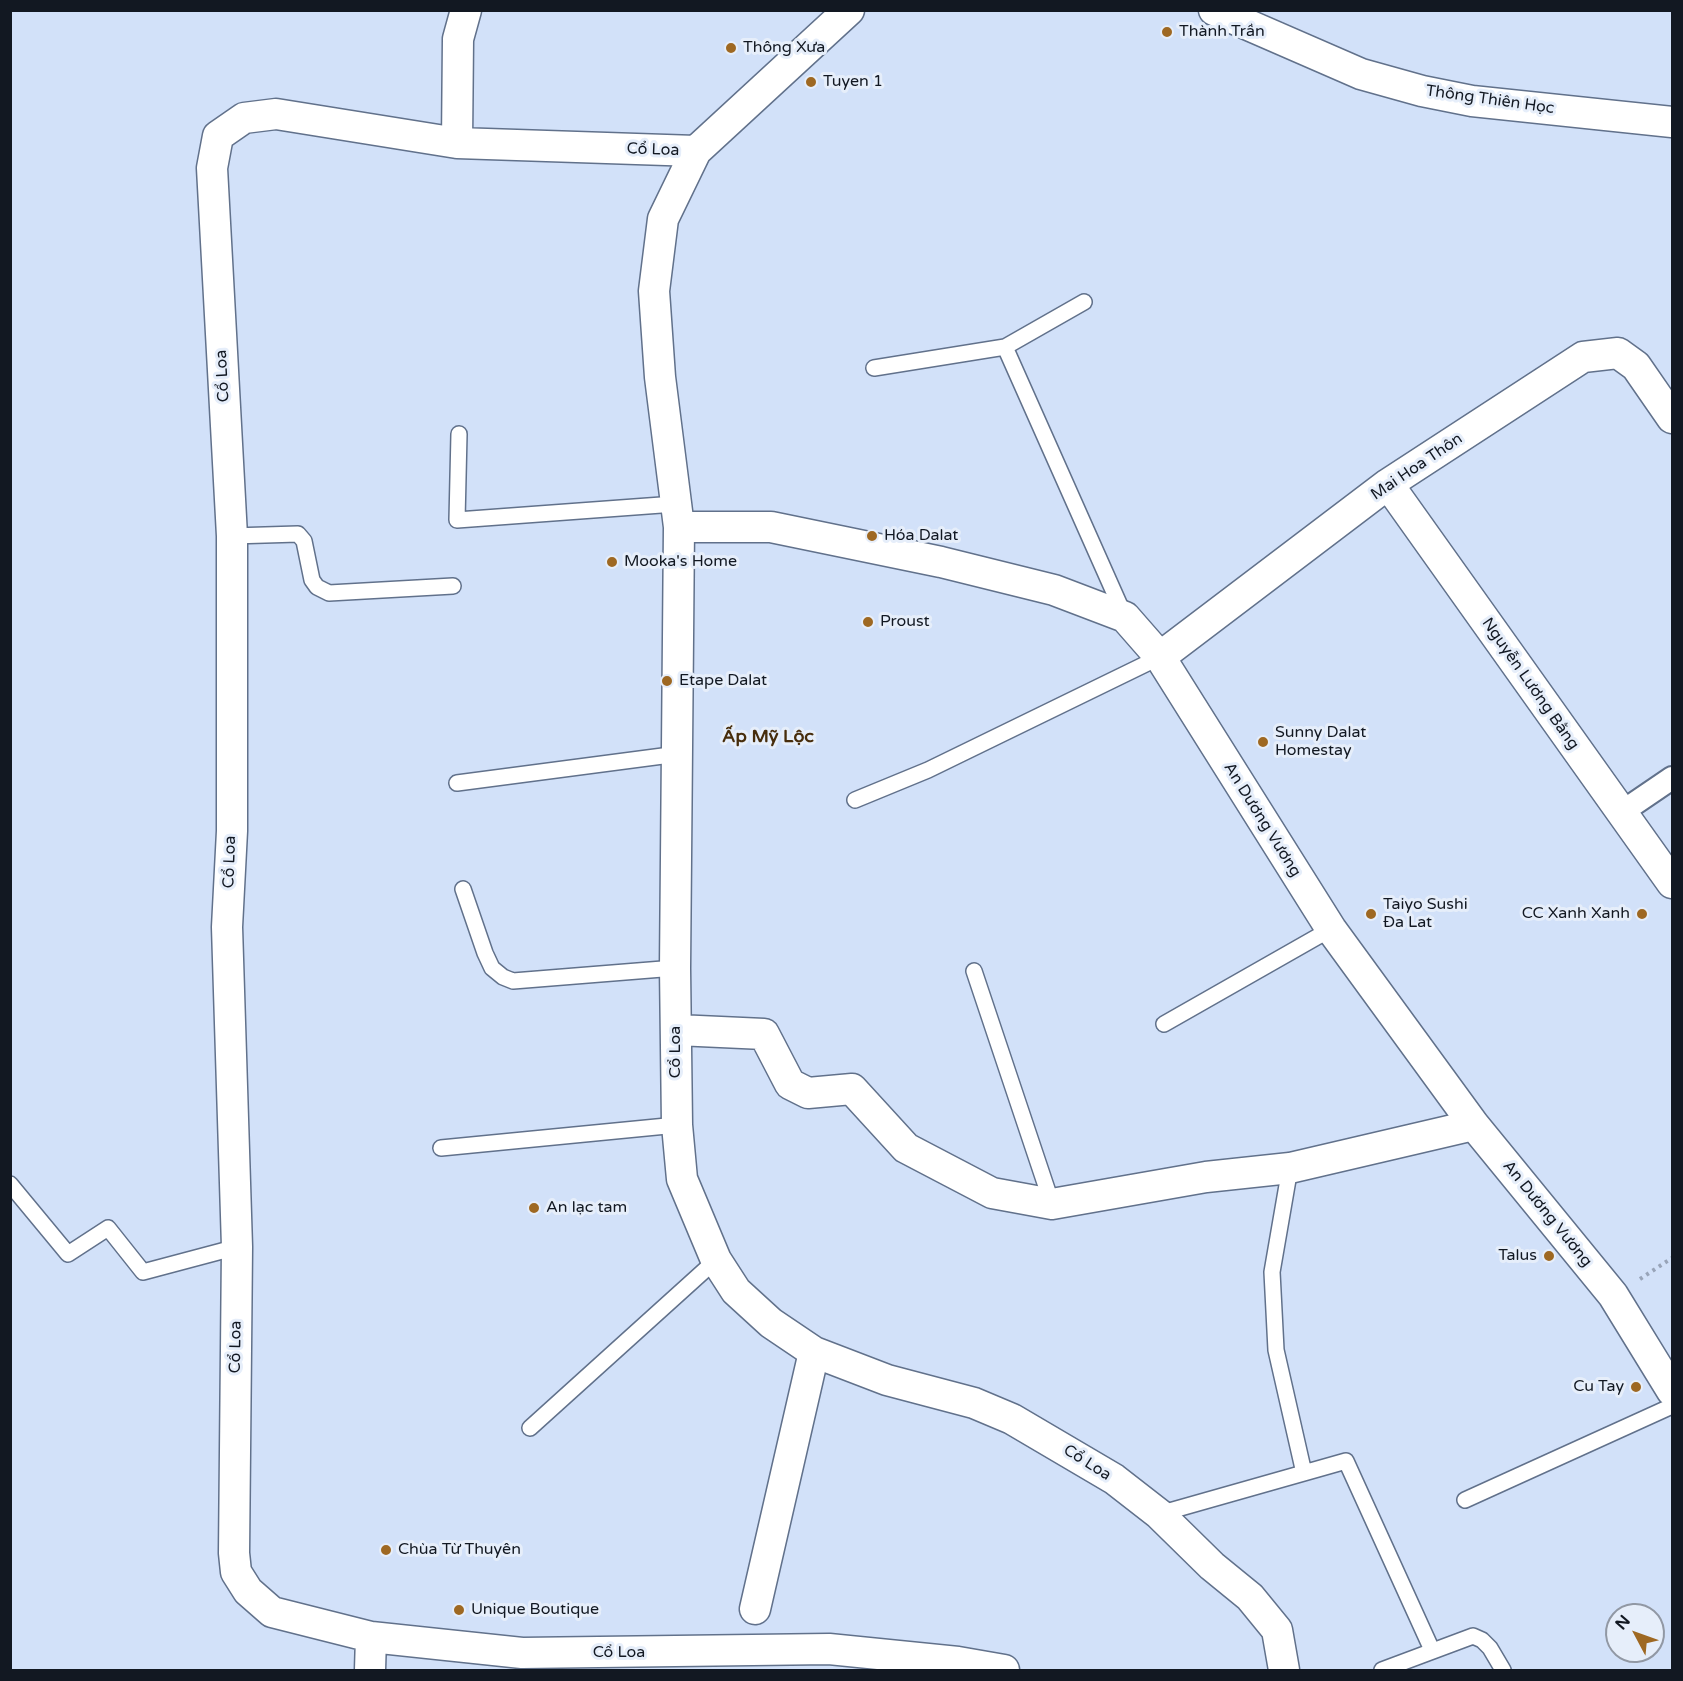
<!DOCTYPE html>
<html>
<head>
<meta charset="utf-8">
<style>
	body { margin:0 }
	#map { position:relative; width:1683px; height:1681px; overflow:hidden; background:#d2e1f9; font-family:"Varela Round",sans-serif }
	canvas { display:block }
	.frame { position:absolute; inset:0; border:12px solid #121822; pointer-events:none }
	.north { position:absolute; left:1605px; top:1603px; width:60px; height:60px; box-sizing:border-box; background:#e6eefa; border:2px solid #9198a4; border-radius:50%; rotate:311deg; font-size:16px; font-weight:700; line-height:24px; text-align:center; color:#121822 }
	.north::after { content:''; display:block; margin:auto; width:21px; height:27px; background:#9e6822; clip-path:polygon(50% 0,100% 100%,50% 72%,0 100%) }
</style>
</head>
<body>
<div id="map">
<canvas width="1683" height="1681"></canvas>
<div class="frame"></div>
<div class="north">N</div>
</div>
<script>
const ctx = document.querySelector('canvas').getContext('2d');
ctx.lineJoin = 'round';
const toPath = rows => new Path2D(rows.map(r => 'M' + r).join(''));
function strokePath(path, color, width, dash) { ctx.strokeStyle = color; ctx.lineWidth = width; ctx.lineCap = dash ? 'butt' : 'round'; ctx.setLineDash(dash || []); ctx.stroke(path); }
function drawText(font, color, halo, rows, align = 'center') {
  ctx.font = font + ' "Varela Round",sans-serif'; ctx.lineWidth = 6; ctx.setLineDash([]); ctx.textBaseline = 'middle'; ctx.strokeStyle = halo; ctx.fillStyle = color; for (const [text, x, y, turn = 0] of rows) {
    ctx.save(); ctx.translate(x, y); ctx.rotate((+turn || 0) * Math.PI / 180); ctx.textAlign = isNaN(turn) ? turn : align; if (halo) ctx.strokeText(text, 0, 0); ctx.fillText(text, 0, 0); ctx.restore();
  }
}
const path = toPath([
	[1640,1279,1672,1258]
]);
const service = toPath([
	[1005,347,1125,617],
	[874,368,1005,347,1084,302],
	[459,434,457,520,675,504],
	[232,536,298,534,304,541,312,580,317,587,329,593,453,586],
	[457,783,678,754],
	[855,800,928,770,1160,657],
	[463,889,485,953,492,968,503,977,513,981,675,968],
	[974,971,1052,1204],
	[1164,1024,1331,929],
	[441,1148,677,1125],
	[1290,1168,1272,1272,1276,1350,1304,1473],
	[10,1184,68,1254,108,1228,143,1272,237,1247],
	[530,1428,716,1260],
	[1465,1500,1672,1406],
	[1159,1514,1346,1461,1432,1650],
	[1382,1670,1473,1636,1482,1640,1490,1648,1503,1670]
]);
const pedestrian = toPath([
	[1622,812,1672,778]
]);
const minor = toPath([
	[849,10,696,151,663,219,654,291,660,377,679,527,675,968,677,1125,682,1179,716,1260,736,1291,771,1323,814,1352,887,1380,974,1403,1012,1419,1114,1479,1159,1514,1212,1566,1250,1597,1277,1630,1284,1670],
	[1214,10,1361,74,1422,91,1472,101,1672,122],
	[457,143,458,39,466,10],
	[696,151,457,143,276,114,244,118,218,136,212,168,232,536,232,831,227,927,237,1247,234,1553,236,1572,248,1591,272,1612,371,1637,522,1653,829,1649,958,1662,1004,1670],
	[1388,484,1672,883],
	[679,527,771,527,941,562,1054,590,1125,617,1160,657,1331,929,1474,1125,1613,1295,1672,1391],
	[1160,657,1388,484,1583,357,1618,353,1636,366,1672,418],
	[677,1030,764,1034,790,1084,808,1093,852,1089,906,1148,992,1193,1052,1204,1206,1177,1290,1168,1474,1125],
	[755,1609,814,1352],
	[370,1670,371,1637]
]);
const markers = [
	[1167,32,6,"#9e6822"],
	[731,48,6,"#9e6822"],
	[811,82,6,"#9e6822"],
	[872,536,6,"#9e6822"],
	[612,562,6,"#9e6822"],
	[868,622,6,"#9e6822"],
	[667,681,6,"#9e6822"],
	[1263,742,6,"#9e6822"],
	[1371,914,6,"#9e6822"],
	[1642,914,6,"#9e6822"],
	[534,1208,6,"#9e6822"],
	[1549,1256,6,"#9e6822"],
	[1636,1387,6,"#9e6822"],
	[386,1550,6,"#9e6822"],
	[459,1610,6,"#9e6822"]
];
const poiNames = [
	["Thành Trần",1179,32],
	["Thông Xưa",743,48],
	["Tuyen 1",823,82],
	["Hóa Dalat",884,536],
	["Mooka's Home",624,562],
	["Proust",880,622],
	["Etape Dalat",679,681],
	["Sunny Dalat",1275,733],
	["Homestay",1275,751],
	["Taiyo Sushi",1383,905],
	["Đa Lat",1383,923],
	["CC Xanh Xanh",1630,914,"right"],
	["An lạc tam",546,1208],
	["Talus",1537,1256,"right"],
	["Cu Tay",1624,1387,"right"],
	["Chùa Từ Thuyên",398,1550],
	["Unique Boutique",471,1610]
];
const streetNames = [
	["Thông Thiên Học",1490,100,8],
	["Cổ Loa",653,150,2],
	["Cổ Loa",223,376,-93],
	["Mai Hoa Thôn",1417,467,-34],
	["Nguyễn Lương Bằng",1530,684,55],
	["An Dương Vương",1262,820,58],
	["Cổ Loa",230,862,-88],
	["Cổ Loa",676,1052,-90],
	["An Dương Vương",1547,1214,51],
	["Cổ Loa",236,1347,-89],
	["Cổ Loa",1087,1463,32],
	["Cổ Loa",619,1653]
];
const neighbourhoodNames = [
	["Ấp Mỹ Lộc",768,737]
];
strokePath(service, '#61718b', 18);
strokePath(pedestrian, '#61718b', 26);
strokePath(minor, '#61718b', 33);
strokePath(path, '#98a4b8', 4, [3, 4.5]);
strokePath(service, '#fff', 15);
strokePath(pedestrian, '#fff', 22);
strokePath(minor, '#fff', 30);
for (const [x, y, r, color] of markers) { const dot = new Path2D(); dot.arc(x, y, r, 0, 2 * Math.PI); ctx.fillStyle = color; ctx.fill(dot); strokePath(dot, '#e6eefa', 2); }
drawText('16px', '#121822', '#e6eefa', poiNames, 'left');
drawText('16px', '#121822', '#e6eefa', streetNames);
drawText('bold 18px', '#472d0c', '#e6eefa', neighbourhoodNames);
</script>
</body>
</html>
